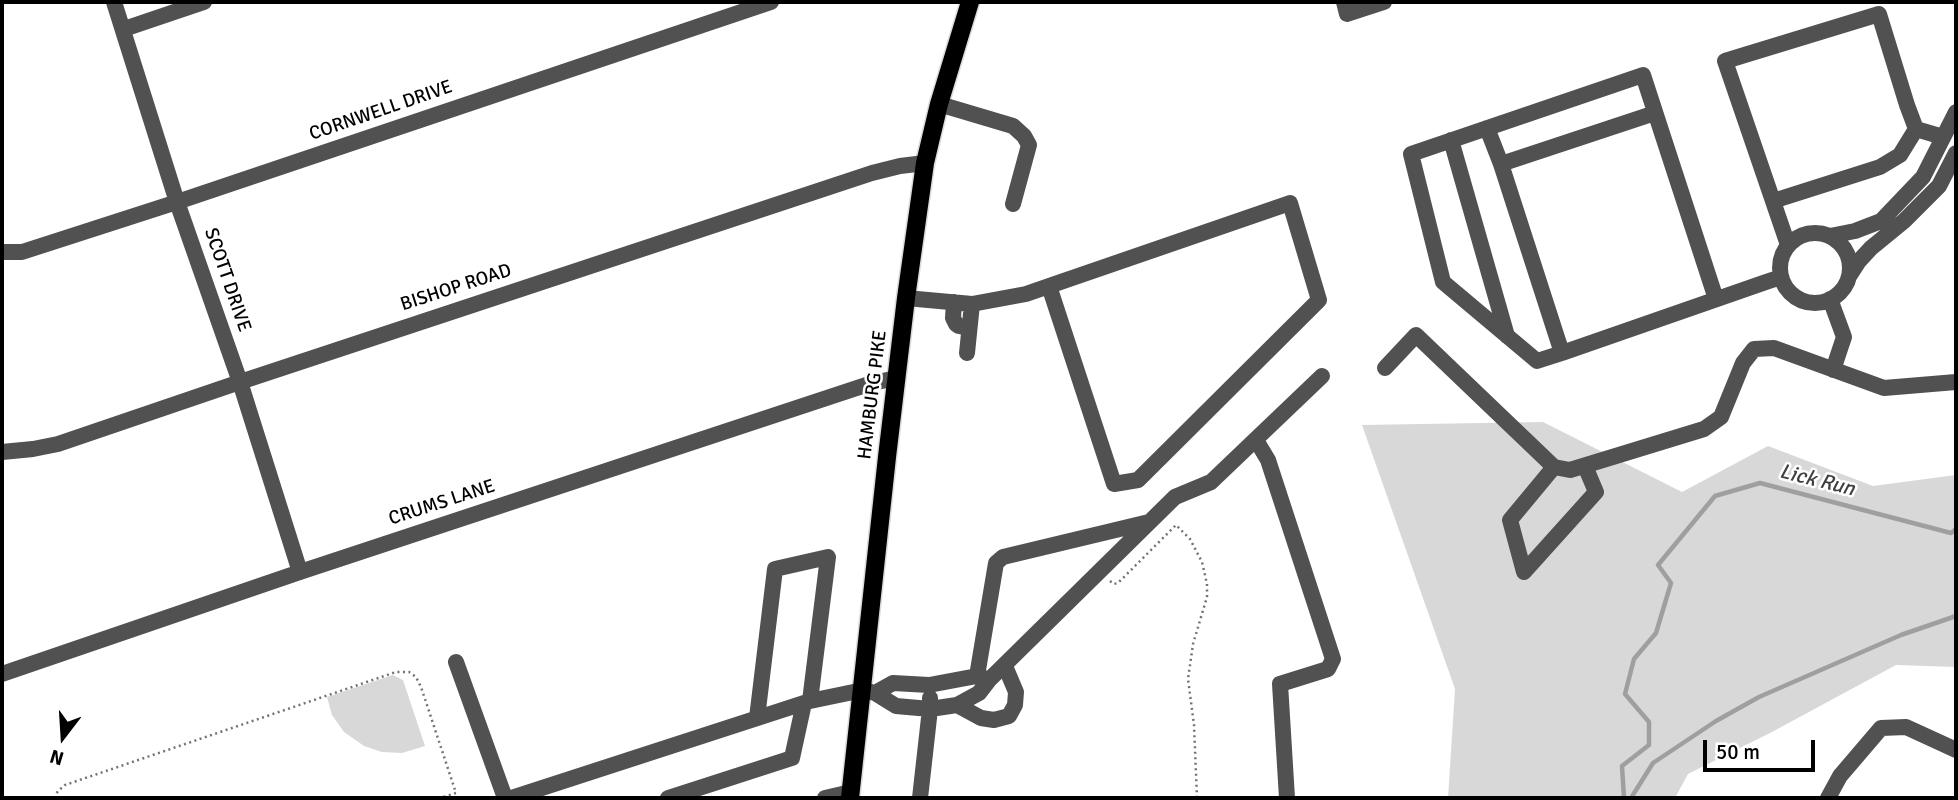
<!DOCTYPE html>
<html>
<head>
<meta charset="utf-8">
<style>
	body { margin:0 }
	#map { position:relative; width:1958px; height:800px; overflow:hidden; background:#fff; font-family:Signika,sans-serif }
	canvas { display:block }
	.frame { position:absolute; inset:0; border:4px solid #000; pointer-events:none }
	.north { position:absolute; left:28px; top:702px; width:70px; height:70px; -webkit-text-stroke:5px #fff; paint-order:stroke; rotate:197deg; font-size:19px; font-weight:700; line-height:28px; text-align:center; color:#000 }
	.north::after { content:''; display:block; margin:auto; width:24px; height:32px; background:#000; clip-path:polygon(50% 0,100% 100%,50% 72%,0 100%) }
	.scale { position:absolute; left:1703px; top:740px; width:112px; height:32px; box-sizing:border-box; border:4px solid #000; border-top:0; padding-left:9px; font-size:21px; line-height:24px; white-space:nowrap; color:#000; -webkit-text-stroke:5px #fff; paint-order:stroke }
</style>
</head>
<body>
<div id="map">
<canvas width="1958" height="800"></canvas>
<div class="frame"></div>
<div class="north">N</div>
<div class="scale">50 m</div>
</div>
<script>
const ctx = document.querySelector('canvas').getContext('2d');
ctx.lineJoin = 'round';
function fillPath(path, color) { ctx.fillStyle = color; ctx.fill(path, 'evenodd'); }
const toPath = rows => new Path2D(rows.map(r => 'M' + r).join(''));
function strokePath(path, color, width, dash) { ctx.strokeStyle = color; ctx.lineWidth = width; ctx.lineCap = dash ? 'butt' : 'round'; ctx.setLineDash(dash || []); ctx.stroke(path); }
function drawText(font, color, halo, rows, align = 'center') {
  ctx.font = font + ' Signika,sans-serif'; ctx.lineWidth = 5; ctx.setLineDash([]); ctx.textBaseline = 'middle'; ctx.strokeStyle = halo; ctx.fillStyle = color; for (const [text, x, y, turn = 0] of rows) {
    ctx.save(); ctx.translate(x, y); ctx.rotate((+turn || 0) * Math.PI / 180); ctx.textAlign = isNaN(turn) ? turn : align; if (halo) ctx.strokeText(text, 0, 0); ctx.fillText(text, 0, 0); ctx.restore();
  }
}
const green = toPath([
	[1543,422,1682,492,1768,446,1873,486,1956,475,1956,667,1896,665,1770,733,1688,774,1675,798,1448,798,1455,689,1362,425],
	[393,675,403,680,425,746,402,753,382,752,364,746,344,732,332,715,327,697]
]);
const stream = toPath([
	[1624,798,1622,766,1649,745,1649,722,1625,694,1634,659,1656,633,1671,583,1658,565,1715,496,1760,483,1951,533,1956,529],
	[1631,798,1653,763,1716,721,1759,697,1901,635,1956,616]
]);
const path = toPath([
	[1110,581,1114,584,1118,583,1176,525,1190,539,1202,562,1207,584,1207,597,1193,644,1188,679,1194,725,1197,798],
	[54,798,58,791,65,785,396,672,409,672,416,677,421,687,456,793,440,798]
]);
const minor = toPath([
	[114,2,177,202,240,382,300,572],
	[1344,2,1347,14,1384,2],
	[124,29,204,2],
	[939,104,1013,126,1024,136,1029,145,1013,204],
	[1487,128,1501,164,1562,353],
	[1451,140,1507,336],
	[1501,164,1655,113],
	[1773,201,1880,167,1900,155,1916,129],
	'1780 268a35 35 0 1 1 70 0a35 35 0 1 1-70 0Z',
	[1830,236,1855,231,1881,221,1923,177,1956,112],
	[1788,245,1725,61,1879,14,1907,105,1916,129,1943,137],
	[2,252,22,252,177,202,771,2],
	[1850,275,1859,261,1871,248,1904,221,1939,186,1956,153],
	[906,298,972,304,1026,294,1049,286,1290,203,1319,300,1138,480,1114,484,1049,286],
	[1716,299,1643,75,1411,154,1443,282,1537,361,1562,353,1766,282,1781,277],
	[1830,299,1844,337,1833,370],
	[954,302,953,318,956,324,959,326,969,328],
	[967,353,972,304],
	[1385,368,1416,335,1554,467,1570,470,1704,429,1721,417,1743,363,1754,349,1774,348,1884,388,1956,382],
	[1256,440,1268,460,1333,659,1328,669,1280,684,1287,798],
	[2,452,33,449,58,444,240,382,872,173,900,166,925,163],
	[1554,467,1510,520,1524,572,1596,492,1585,466],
	[456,662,505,798],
	[2,674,300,572,872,383,897,378],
	[977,676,996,563,1003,557,1149,522],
	[875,693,893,683,929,685,977,676,987,679],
	[957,705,981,718,994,720,1009,716,1015,705,1016,692,1005,666],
	[757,718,775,569,828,557,810,701],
	[511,798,810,701,863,690,875,693,896,706,930,709,957,705,979,693,989,680,1175,497,1211,482,1322,376],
	[668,798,792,758,804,703],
	[825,798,851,792],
	[920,798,930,709,930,698],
	[1828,798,1840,776,1881,728,1906,727,1956,750]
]);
const major = toPath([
	[850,798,887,457,906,298,925,163,939,104,970,2]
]);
const streetNames = [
	["CORNWELL DRIVE",381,111,-19],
	["SCOTT DRIVE",227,280,71],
	["BISHOP ROAD",456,288,-18],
	["HAMBURG PIKE",873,395,-83],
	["CRUMS LANE",442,503,-18]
];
const waterNames = [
	["Lick Run",1817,481,14]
];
fillPath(green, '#d8d8d8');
strokePath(stream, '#9f9f9f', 4.5);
strokePath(major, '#dbdbdb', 21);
strokePath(path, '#737373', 2.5, [2, 3.5]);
strokePath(minor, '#515151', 16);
strokePath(major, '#000', 18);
drawText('19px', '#000', '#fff', streetNames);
drawText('italic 21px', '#404040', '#fff', waterNames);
</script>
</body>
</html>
